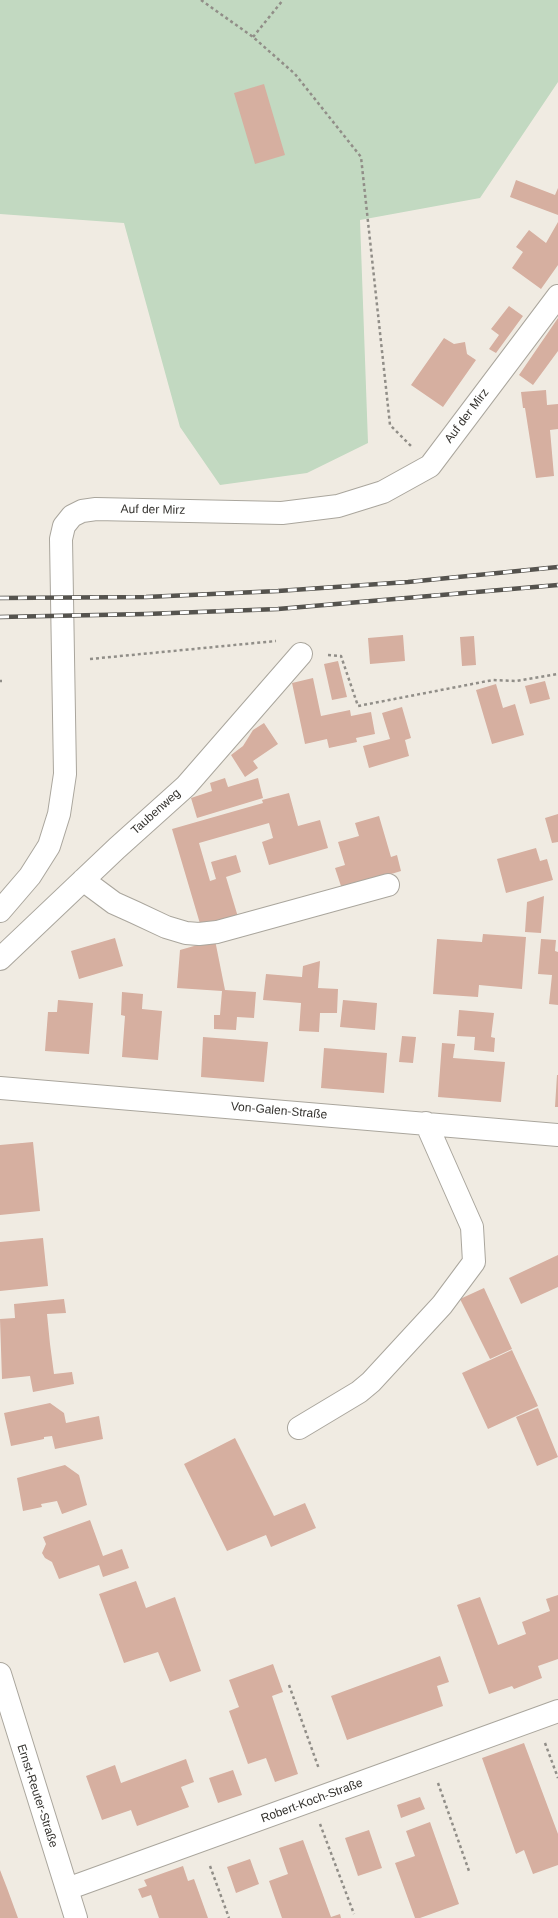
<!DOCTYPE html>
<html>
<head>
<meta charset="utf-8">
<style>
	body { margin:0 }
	canvas { display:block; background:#f0ebe2 }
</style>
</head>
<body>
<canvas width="558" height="1918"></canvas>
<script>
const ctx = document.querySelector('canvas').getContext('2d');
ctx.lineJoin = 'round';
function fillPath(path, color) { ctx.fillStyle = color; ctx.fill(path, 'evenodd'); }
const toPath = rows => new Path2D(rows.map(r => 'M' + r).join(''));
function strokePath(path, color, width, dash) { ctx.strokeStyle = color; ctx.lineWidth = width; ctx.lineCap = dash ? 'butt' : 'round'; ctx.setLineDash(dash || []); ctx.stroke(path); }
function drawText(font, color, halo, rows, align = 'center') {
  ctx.font = font + ' Helvetica,sans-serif'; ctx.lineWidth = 3; ctx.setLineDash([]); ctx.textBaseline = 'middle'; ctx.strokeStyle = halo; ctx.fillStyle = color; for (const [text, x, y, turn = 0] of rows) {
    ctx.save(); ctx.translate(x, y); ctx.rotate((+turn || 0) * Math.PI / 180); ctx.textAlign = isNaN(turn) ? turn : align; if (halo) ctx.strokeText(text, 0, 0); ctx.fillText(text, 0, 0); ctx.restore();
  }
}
const green = toPath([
	[0,0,558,0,558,82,480,198,360,220,368,443,307,473,220,485,180,427,124,223,0,214]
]);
const building = toPath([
	[264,84,285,155,255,164,234,93],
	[516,180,555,195,558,188,558,215,510,197],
	[558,222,558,265,541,289,512,268,523,252,516,247,529,230,546,243],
	[509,306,523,316,496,353,489,349,499,335,491,329],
	[558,318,558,351,533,385,519,375],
	[444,338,454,344,465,342,467,354,476,360,443,407,411,385],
	[546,390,547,405,558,404,558,429,550,430,554,476,536,478,525,408,523,408,521,392],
	[403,635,405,661,370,664,368,638],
	[474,636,476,665,462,666,460,637],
	[338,661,347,697,332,700,324,664],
	[313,678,321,716,350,710,351,716,371,712,375,734,356,738,357,742,329,748,327,739,305,744,292,683],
	[545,681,550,699,530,704,525,686],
	[496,684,503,708,515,704,524,735,492,744,476,690],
	[402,707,411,738,405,740,409,756,369,768,363,746,390,739,382,713],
	[264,723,278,744,253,761,258,768,245,777,231,755,243,746,253,730],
	[225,778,228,787,258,778,263,798,197,818,191,798,212,791,210,783],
	[289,793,298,826,320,820,328,848,269,865,262,842,273,838,269,823,199,843,210,881,216,879,211,862,236,855,241,872,226,877,238,917,201,927,172,829,263,803,262,800],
	[558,814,558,842,552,843,545,818],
	[379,816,391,857,397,855,401,871,342,889,335,868,345,865,338,842,359,836,355,823],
	[536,848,540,861,547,859,553,880,506,893,497,859],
	[544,896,541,933,525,932,527,902],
	[483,934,526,937,522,989,479,985,478,997,433,994,437,939,482,942],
	[115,938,123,966,79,979,71,951],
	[541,939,556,940,555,951,558,952,558,1005,549,1004,552,975,538,974],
	[215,940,225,990,256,992,254,1018,237,1017,236,1030,214,1029,214,1015,220,1015,222,991,177,988,180,950],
	[320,961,318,988,338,989,337,1013,320,1013,319,1032,299,1031,301,1003,263,1000,266,974,302,977,303,966],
	[122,992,143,994,142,1009,162,1011,158,1060,122,1057,125,1016,121,1015],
	[58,1000,93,1003,89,1054,45,1051,48,1012,57,1012],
	[343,1000,377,1003,375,1030,340,1027],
	[459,1010,494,1013,491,1037,495,1038,494,1052,474,1050,475,1037,457,1036],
	[402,1036,416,1037,413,1063,399,1062],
	[203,1037,268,1042,264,1082,201,1077],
	[442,1043,455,1044,453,1058,505,1062,501,1102,438,1097],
	[324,1048,387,1053,384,1093,321,1088],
	[557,1075,558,1075,558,1107,555,1107],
	[33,1142,40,1211,0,1215,0,1145],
	[43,1238,48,1286,0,1291,0,1242],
	[558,1255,558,1287,521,1304,509,1278],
	[484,1288,512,1349,490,1359,460,1299],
	[64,1299,66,1313,47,1314,50,1344,54,1374,72,1372,74,1384,33,1392,30,1376,2,1379,0,1319,15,1318,14,1304],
	[512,1350,538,1406,488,1429,462,1373],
	[50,1403,64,1413,66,1423,99,1416,103,1439,55,1449,52,1436,44,1437,44,1439,11,1446,4,1413],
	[538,1408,558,1457,537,1466,516,1417],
	[235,1438,274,1516,305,1503,316,1528,271,1547,266,1535,227,1551,184,1464],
	[65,1465,79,1475,87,1505,62,1514,57,1501,41,1504,42,1507,23,1511,17,1478],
	[90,1520,103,1556,122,1549,129,1568,103,1577,99,1565,59,1579,52,1562,45,1558,42,1553,46,1544,43,1537],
	[136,1581,146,1608,175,1597,201,1671,170,1682,158,1652,124,1663,99,1594],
	[558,1595,558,1659,538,1666,542,1678,514,1689,512,1686,489,1694,457,1605,480,1597,498,1645,526,1634,522,1622,550,1611,546,1599],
	[440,1656,449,1682,437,1686,443,1706,347,1740,331,1696],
	[273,1664,283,1692,272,1696,298,1774,275,1782,266,1758,248,1764,229,1711,239,1707,229,1680],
	[524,1743,558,1834,558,1865,533,1874,524,1850,516,1854,482,1758],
	[186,1759,194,1782,181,1787,189,1807,137,1826,131,1810,102,1820,86,1776,115,1765,121,1783],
	[233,1770,242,1795,218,1803,209,1778],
	[420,1797,425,1809,401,1818,397,1805],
	[430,1822,459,1904,420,1918,415,1918,395,1863,415,1856,406,1831],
	[369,1830,382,1868,358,1876,345,1838],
	[303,1840,331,1917,340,1914,341,1918,282,1918,269,1881,288,1874,279,1848],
	[250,1859,259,1884,236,1893,227,1867],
	[183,1866,188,1881,194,1879,208,1918,159,1918,151,1895,142,1898,138,1889,147,1886,144,1880],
	[0,1870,7,1888,18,1918,0,1918]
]);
const path = toPath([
	[201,0,253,37,295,74,361,157,390,425,411,446],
	[253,37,283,0],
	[328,655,341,656,358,706,493,680,516,681,558,674],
	[90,659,276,641],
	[0,681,2,681],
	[289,1685,319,1769],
	[545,1743,558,1778],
	[438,1783,469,1871],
	[320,1824,354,1914],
	[210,1866,229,1918]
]);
const minor = toPath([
	[83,880,114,903,134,912,166,927,186,933,199,934,217,932,388,885],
	[0,911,30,876,49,846,59,814,65,774,61,539,64,526,72,516,82,511,96,509,282,513,338,506,383,492,430,466,558,296],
	[0,959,117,848,186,786,301,654],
	[0,1088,558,1135],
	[299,1428,359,1392,371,1382,442,1305,474,1262,472,1227,426,1123],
	[0,1674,76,1918],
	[67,1889,558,1711]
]);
const rail = toPath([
	[0,598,146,597,278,591,408,582,558,567],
	[0,617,146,614,278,609,558,585]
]);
const streetNames = [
	["Auf der Mirz",467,416,-53],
	["Auf der Mirz",153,510,1],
	["Taubenweg",156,812,-42],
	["Von-Galen-Straße",279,1111,5],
	["Ernst-Reuter-Straße",37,1796,72],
	["Robert-Koch-Straße",312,1801,-20]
];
fillPath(green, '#c2d9c1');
fillPath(building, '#d6afa0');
strokePath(minor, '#aaa69d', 24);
strokePath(path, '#918e88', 2.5, [3, 3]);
strokePath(minor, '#fff', 22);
strokePath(rail, '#55534e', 4.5);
strokePath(rail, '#fff', 3, [9]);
drawText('12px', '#34322e', '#fff', streetNames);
</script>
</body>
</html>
